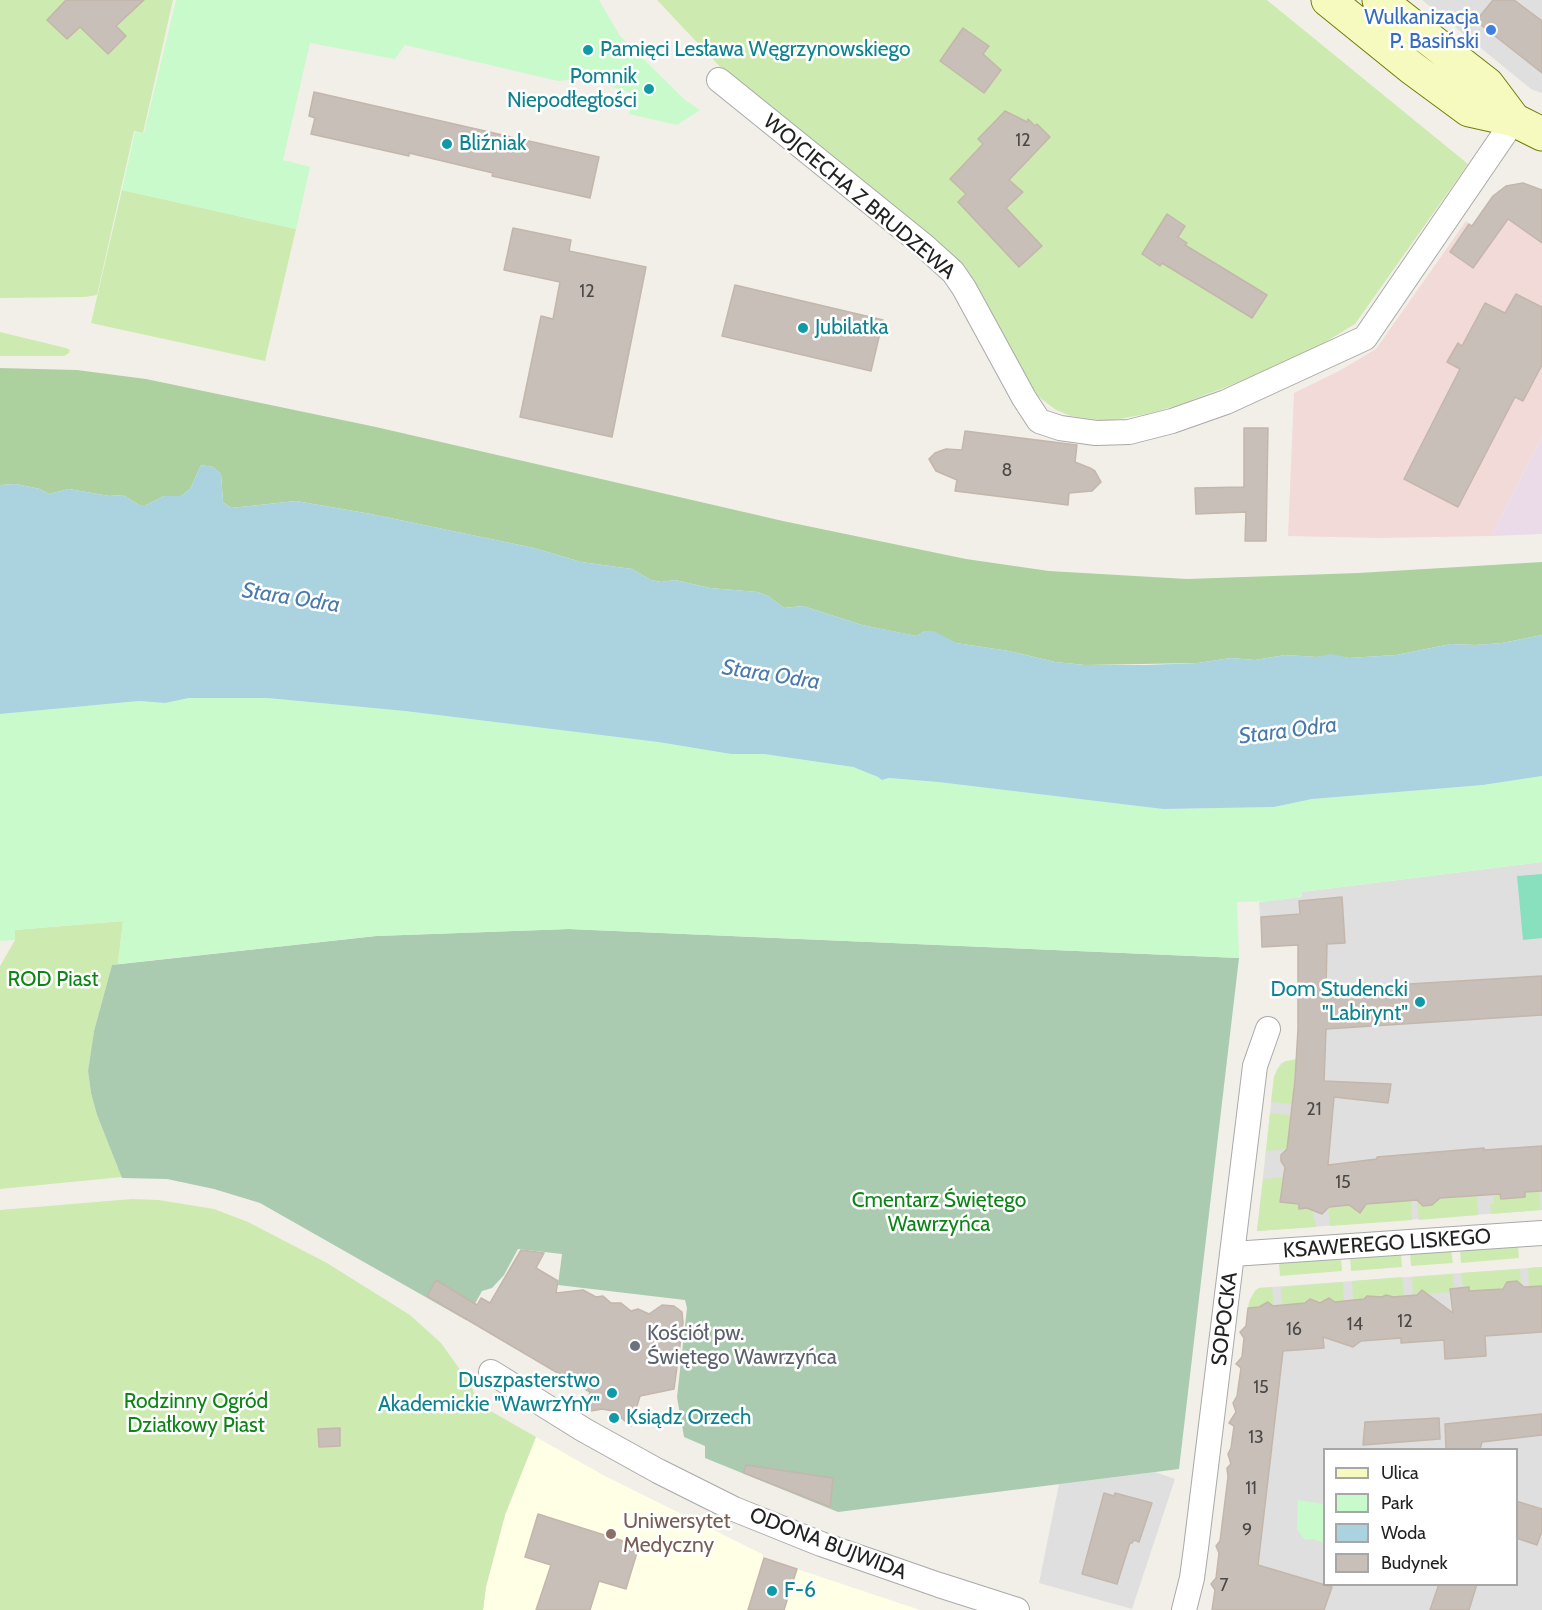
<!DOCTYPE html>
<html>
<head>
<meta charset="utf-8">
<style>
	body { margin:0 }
	#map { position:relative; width:1542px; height:1610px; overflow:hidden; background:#f2efe9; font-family:Cabin,sans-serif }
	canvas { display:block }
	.legend { position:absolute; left:1323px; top:1448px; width:195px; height:138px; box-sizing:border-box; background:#fff; border:2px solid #a7a7a7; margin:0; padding:8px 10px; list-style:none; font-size:18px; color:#222 }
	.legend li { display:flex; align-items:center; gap:12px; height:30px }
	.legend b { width:30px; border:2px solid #a7a7a7 }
</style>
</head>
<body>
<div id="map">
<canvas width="1542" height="1610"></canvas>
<ul class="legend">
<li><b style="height:8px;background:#f7fabf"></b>Ulica</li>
<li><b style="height:16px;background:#c8facc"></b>Park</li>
<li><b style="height:16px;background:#aad3df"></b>Woda</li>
<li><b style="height:16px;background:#c7bfb8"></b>Budynek</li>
</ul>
</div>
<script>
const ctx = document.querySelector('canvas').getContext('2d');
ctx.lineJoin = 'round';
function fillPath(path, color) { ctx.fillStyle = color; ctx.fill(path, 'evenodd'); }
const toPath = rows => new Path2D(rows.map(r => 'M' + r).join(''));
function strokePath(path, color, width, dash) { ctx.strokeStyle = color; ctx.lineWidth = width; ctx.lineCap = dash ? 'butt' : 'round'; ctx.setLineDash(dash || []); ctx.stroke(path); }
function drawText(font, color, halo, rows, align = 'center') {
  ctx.font = font + ' Cabin,sans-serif'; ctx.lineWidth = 5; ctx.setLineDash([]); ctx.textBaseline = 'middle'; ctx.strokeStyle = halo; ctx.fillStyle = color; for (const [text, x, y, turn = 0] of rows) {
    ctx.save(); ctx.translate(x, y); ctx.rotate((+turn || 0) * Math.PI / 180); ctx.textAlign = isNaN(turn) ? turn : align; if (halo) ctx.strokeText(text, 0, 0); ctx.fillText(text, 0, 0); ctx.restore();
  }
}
const residential = toPath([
	[1422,0,1542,0,1542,93,1531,89],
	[1542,862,1542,1210,1257,1231,1274,1077,1281,1063,1296,1059,1298,1029,1298,945,1262,947,1259,902,1302,897,1302,892],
	[1542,1267,1542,1610,1212,1610,1215,1590,1212,1586,1216,1579,1219,1552,1217,1545,1220,1541,1228,1476,1226,1470,1230,1463,1228,1453,1231,1449,1234,1426,1232,1424,1235,1415,1241,1368,1239,1361,1242,1357,1244,1338,1242,1330,1246,1326,1249,1303,1255,1291,1259,1288],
	[1324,1450,1516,1450,1516,1584,1324,1584],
	[1155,1472,1175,1479,1132,1609,1039,1583,1059,1484]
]);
const commercial = toPath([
	[1523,183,1542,191,1542,437,1491,536,1380,538,1288,536,1294,393,1339,371,1376,349,1466,221,1472,226,1493,196,1506,186]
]);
const industrial = toPath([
	[1542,437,1542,534,1491,536]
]);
const education = toPath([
	[536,1437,603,1475,762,1554,764,1558,920,1610,483,1610,486,1587,505,1515]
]);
const grass = toPath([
	[0,0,173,0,143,133,134,131,97,295,85,297,0,298],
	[657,0,1267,0,1468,164,1355,324,1322,344,1252,377,1179,405,1147,414,1107,421,1071,416,1056,410,1039,397,1026,380,971,278,723,70],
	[122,190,296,229,265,361,91,323],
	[0,332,66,348,70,350,69,353,64,356,0,356],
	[123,921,118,964,112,965,94,1031,88,1071,91,1093,97,1115,122,1177,0,1189,0,966,15,940,14,930],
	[1296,1060,1292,1104,1271,1102,1274,1077,1278,1068,1285,1061],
	[1270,1113,1290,1115,1287,1149,1266,1151],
	[1283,1177,1280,1202,1299,1204,1300,1209,1312,1208,1316,1227,1257,1231,1263,1179],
	[1539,1191,1541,1210,1491,1214,1490,1204,1494,1204,1493,1194,1500,1194,1501,1199,1514,1198,1525,1197,1525,1192],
	[1477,1196,1478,1215,1419,1220,1417,1200,1420,1200,1423,1206,1432,1205,1436,1202,1436,1199],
	[132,1199,159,1200,214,1209,248,1222,327,1263,410,1315,441,1343,469,1382,480,1405,536,1437,505,1515,486,1587,483,1610,0,1610,0,1210],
	[1411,1201,1412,1220,1330,1226,1328,1207,1351,1205,1354,1209,1361,1210,1366,1204],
	[1518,1245,1519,1258,1461,1263,1460,1250],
	[1451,1250,1453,1263,1411,1266,1410,1253],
	[1401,1254,1402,1267,1351,1271,1350,1258],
	[1341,1258,1342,1271,1280,1276,1279,1263],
	[1542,1267,1542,1286,1529,1287,1528,1268],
	[1520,1269,1521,1284,1517,1281,1508,1282,1506,1288,1469,1291,1469,1287,1463,1287,1461,1273],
	[1453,1274,1454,1288,1450,1289,1450,1292,1427,1294,1420,1292,1413,1296,1412,1277],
	[1402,1277,1404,1296,1393,1297,1388,1295,1382,1298,1370,1295,1364,1299,1353,1300,1352,1281],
	[1343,1282,1344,1301,1334,1302,1328,1299,1323,1302,1317,1303,1311,1300,1305,1303,1282,1305,1281,1287],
	[1272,1287,1274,1306,1268,1303,1262,1307,1248,1308,1250,1299,1255,1291,1259,1288]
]);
const forest = toPath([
	[0,368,77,370,146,379,376,427,783,521,966,559,1049,571,1187,579,1358,573,1542,562,1542,635,1502,643,1475,645,1451,644,1396,655,1349,658,1331,655,1317,657,1285,655,1255,660,1231,658,1198,663,1085,665,1055,662,1009,651,956,643,925,631,917,636,906,634,862,625,803,606,784,608,768,596,758,592,710,588,675,580,661,582,651,580,632,569,581,562,534,548,371,514,296,501,231,508,223,502,221,474,213,467,201,465,190,489,181,496,164,496,146,505,139,505,123,495,109,496,69,489,49,494,40,489,16,484,0,485]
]);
const cemetery = toPath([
	[569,929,1239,958,1179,1469,838,1512,705,1458,705,1446,684,1437,677,1397,687,1308,685,1300,558,1285,562,1254,518,1249,504,1275,492,1288,482,1291,466,1320,260,1203,214,1189,167,1179,122,1178,97,1115,91,1093,88,1071,94,1031,112,965,376,936]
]);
const park = toPath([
	[176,0,599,0,620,36,685,100,700,110,677,125,629,114,634,94,586,78,558,81,405,45,395,59,310,43,283,160,310,167,296,229,122,190,135,132,144,133],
	[189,698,267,698,405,711,658,742,731,754,764,754,853,767,885,780,889,778,938,782,1163,809,1274,807,1312,799,1483,785,1542,776,1542,862,1302,892,1302,897,1270,901,1237,902,1239,958,569,929,376,936,118,964,123,921,15,930,15,940,0,941,0,714,139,701,165,703],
	[1298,1500,1324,1504,1324,1543,1313,1539,1305,1540,1297,1530]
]);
const pitch = toPath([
	[1542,874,1542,938,1523,940,1517,876]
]);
const water = toPath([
	[201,465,213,467,221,474,223,502,231,508,296,501,371,514,534,548,581,562,632,569,651,580,661,582,675,580,710,588,758,592,768,596,784,608,803,606,862,625,917,636,925,631,934,631,956,643,1009,651,1055,662,1085,665,1147,665,1198,663,1231,658,1255,660,1285,655,1317,657,1331,654,1349,658,1396,655,1451,644,1475,645,1502,643,1542,635,1542,776,1483,785,1312,799,1274,807,1163,809,938,782,889,778,882,780,878,777,853,767,764,754,731,754,658,742,405,711,267,698,189,698,165,703,139,701,0,714,0,485,16,484,40,489,49,494,69,489,109,496,123,495,139,505,146,505,164,496,181,496,190,489]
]);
const building = toPath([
	[66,0,144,0,116,26,126,36,108,54,80,27,67,39,47,20,66,0],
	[1493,0,1514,0,1542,21,1542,73,1476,21,1493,0],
	[963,28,989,46,983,54,1001,70,984,93,940,61,963,28],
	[314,92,599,157,590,198,492,176,493,173,409,153,409,156,311,134,315,118,309,116,314,92],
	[1005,111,1027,122,1028,119,1035,126,1037,124,1050,137,1009,180,1023,192,1006,208,1042,246,1019,267,958,202,966,194,950,179,983,144,978,139,1005,111],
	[1523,183,1542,190,1542,243,1508,219,1473,268,1450,252,1469,224,1472,226,1493,196,1506,186,1523,183],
	[1167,214,1185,226,1178,237,1187,243,1185,245,1267,295,1252,318,1162,263,1160,266,1142,254,1167,214],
	[513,228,571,240,569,251,646,267,612,437,520,417,541,316,553,319,560,282,504,270,513,228],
	[735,285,883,320,871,371,722,336,735,285],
	[1516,294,1542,307,1542,365,1523,401,1515,397,1458,507,1404,479,1460,369,1447,362,1458,343,1462,346,1485,303,1505,313,1516,294],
	[1244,428,1268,428,1266,541,1245,541,1246,512,1196,514,1195,488,1244,487,1244,428],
	[965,431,1077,445,1075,462,1090,468,1095,471,1101,482,1092,491,1069,493,1068,505,955,491,957,480,936,471,929,459,935,453,946,449,962,450,965,431],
	[1342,897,1345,943,1327,944,1326,989,1542,976,1542,1015,1326,1029,1324,1081,1391,1084,1388,1103,1334,1097,1328,1165,1377,1159,1377,1157,1484,1148,1484,1150,1542,1146,1542,1191,1525,1192,1525,1197,1514,1198,1501,1199,1500,1194,1440,1198,1432,1205,1423,1206,1417,1200,1366,1204,1360,1213,1349,1205,1329,1207,1322,1214,1307,1208,1299,1209,1299,1204,1280,1202,1285,1167,1281,1161,1281,1155,1287,1149,1295,1080,1298,1029,1298,945,1262,947,1261,917,1300,914,1299,901,1342,897],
	[521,1250,544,1253,536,1268,558,1281,556,1293,583,1290,596,1297,603,1296,611,1303,621,1303,631,1311,638,1309,649,1314,662,1305,674,1306,682,1312,683,1323,674,1389,640,1396,631,1426,613,1411,602,1409,585,1412,590,1392,427,1296,436,1280,477,1305,481,1298,490,1303,521,1250],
	[1517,1281,1524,1287,1542,1286,1542,1332,1485,1336,1486,1356,1445,1359,1444,1340,1401,1343,1401,1338,1361,1341,1353,1347,1323,1337,1324,1348,1283,1351,1258,1565,1332,1587,1324,1610,1212,1610,1215,1590,1211,1584,1216,1578,1219,1553,1216,1546,1220,1541,1228,1477,1227,1468,1231,1464,1228,1454,1231,1448,1234,1426,1229,1423,1236,1412,1233,1403,1237,1396,1241,1368,1236,1364,1242,1357,1244,1338,1240,1332,1246,1326,1248,1308,1259,1307,1268,1302,1273,1306,1305,1303,1310,1299,1320,1303,1329,1298,1335,1302,1364,1299,1367,1296,1382,1297,1386,1295,1393,1297,1417,1295,1422,1290,1453,1313,1450,1289,1469,1287,1469,1291,1503,1289,1507,1282,1517,1281],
	[1542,1414,1542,1435,1482,1442,1480,1449,1446,1449,1445,1424,1542,1414],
	[1439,1418,1440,1439,1363,1445,1365,1422,1439,1418],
	[340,1428,340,1446,319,1447,318,1429,340,1428],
	[746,1465,833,1478,830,1507,744,1473,746,1465],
	[1104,1493,1114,1496,1115,1493,1152,1503,1139,1542,1134,1540,1132,1543,1130,1543,1117,1584,1082,1574,1104,1493],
	[1516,1501,1542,1509,1542,1531,1537,1545,1516,1538,1516,1501],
	[538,1514,639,1546,626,1589,599,1581,590,1610,536,1610,551,1565,525,1557,538,1514],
	[764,1558,797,1569,784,1610,748,1610,764,1558],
	[1439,1584,1477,1584,1469,1610,1430,1610,1439,1584]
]);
const street = toPath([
	[719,80,922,244,953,272,964,288,1024,398,1039,421,1060,428,1096,433,1129,432,1172,421,1226,402,1365,338,1514,120],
	[1233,1254,1542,1233],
	[491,1372,584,1430,658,1471,734,1509,821,1544,939,1585,1017,1610],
	[1184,1610,1192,1578,1196,1548,1255,1066,1268,1029]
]);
const secondary = toPath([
	[1328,0,1412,68,1469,110,1514,120,1542,134],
	[1379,0,1487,84,1514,120]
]);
const markers = [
	[1491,30,6,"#3f7fe0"],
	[588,50,6,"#0f9aa8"],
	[649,89,6,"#0f9aa8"],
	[447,144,6,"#0f9aa8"],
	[803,328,6,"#0f9aa8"],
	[1420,1002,6,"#0f9aa8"],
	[635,1346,6,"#6b7280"],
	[612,1393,6,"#0f9aa8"],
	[614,1418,6,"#0f9aa8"],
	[611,1534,6,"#8d6e63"],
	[772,1591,6,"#0f9aa8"]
];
const numberNames = [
	["12",1023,141],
	["12",587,292],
	["8",1007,471],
	["21",1314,1110],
	["15",1343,1183],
	["12",1405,1322],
	["14",1355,1325],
	["16",1294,1330],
	["15",1261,1388],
	["13",1256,1438],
	["11",1251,1489],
	["9",1247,1531],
	["7",1224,1586]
];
const shopNames = [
	["Wulkanizacja",1479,18],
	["P. Basiński",1479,42]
];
const cultureNames = [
	["Pamięci Lesława Węgrzynowskiego",600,50],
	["Pomnik",637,77,"right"],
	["Niepodłegłości",637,101,"right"],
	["Bliźniak",459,144],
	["Jubilatka",815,328],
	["Dom Studencki",1408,990,"right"],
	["\"Labirynt\"",1408,1014,"right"],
	["Duszpasterstwo",600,1381,"right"],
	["Akademickie \"WawrzYnY\"",600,1405,"right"],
	["Ksiądz Orzech",626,1418],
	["F-6",784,1591]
];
const streetNames = [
	["WOJCIECHA Z BRUDZEWA",859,197,40],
	["KSAWEREGO LISKEGO",1387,1244,-4],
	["SOPOCKA",1225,1319,-83],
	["ODONA BUJWIDA",828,1544,21]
];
const parkNames = [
	["ROD Piast",53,980],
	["Cmentarz Świętego",939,1201],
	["Wawrzyńca",939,1225],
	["Rodzinny Ogród",196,1402],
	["Działkowy Piast",196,1426]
];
const worshipNames = [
	["Kościół pw.",647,1334],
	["Świętego Wawrzyńca",647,1358]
];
const educationNames = [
	["Uniwersytet",623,1522],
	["Medyczny",623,1546]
];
const waterNames = [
	["Stara Odra",291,598,9],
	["Stara Odra",771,675,9],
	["Stara Odra",1288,731,-7]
];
fillPath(residential, '#e0dfdf');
fillPath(commercial, '#f2dad9');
fillPath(industrial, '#ebdbe8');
fillPath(education, '#ffffe5');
fillPath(grass, '#cdebb0');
fillPath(forest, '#add19e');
fillPath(cemetery, '#aacbaf');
fillPath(park, '#c8facc');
fillPath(pitch, '#88e0be');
fillPath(water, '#aad3df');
fillPath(building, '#c7bfb8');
strokePath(building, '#c4b6ab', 1.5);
strokePath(street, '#a9a9a9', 26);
strokePath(secondary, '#707d05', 35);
strokePath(street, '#fff', 24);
strokePath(secondary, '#f7fabf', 33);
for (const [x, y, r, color] of markers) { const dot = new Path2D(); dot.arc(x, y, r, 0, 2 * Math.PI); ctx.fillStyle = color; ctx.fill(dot); strokePath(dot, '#fff', 2); }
drawText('18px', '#4b4948', null, numberNames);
drawText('21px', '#366cbe', '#fff', shopNames, 'right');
drawText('21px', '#0d838f', '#fff', cultureNames, 'left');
drawText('21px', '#222', '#fff', streetNames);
drawText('21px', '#0c8416', '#fff', parkNames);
drawText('21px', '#5b616d', '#fff', worshipNames, 'left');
drawText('21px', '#785e54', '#fff', educationNames, 'left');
drawText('italic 22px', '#4a7aab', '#fff', waterNames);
</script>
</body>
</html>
